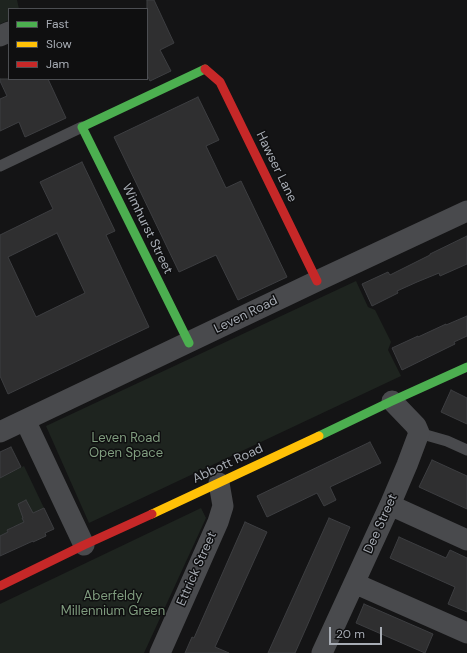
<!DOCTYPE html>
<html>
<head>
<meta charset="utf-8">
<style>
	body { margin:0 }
	#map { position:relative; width:467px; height:653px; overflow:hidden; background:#141415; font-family:"DM Sans",sans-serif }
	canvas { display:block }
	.legend { position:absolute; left:8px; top:8px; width:140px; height:72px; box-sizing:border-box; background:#0f0f10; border:1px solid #4c4e52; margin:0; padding:5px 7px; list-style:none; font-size:12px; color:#a7acb4 }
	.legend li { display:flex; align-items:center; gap:8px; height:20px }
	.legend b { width:20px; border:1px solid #4c4e52 }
	.scale { position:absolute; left:329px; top:627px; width:53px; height:18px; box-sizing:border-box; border:2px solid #a7acb4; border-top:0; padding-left:5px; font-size:12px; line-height:14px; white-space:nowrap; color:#a7acb4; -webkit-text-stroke:3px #0f0f10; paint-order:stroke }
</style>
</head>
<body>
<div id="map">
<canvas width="467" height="653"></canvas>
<ul class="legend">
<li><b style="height:5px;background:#4caf50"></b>Fast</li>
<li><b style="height:5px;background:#ffc107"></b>Slow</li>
<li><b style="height:5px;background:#c62828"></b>Jam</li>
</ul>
<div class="scale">20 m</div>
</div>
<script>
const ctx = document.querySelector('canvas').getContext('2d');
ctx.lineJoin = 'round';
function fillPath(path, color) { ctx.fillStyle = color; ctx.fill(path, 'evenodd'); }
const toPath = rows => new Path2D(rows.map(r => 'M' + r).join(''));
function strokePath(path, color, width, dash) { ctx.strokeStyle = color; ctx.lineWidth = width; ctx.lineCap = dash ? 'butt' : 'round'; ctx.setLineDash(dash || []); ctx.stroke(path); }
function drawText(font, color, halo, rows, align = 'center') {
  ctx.font = font + ' "DM Sans",sans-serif'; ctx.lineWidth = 3; ctx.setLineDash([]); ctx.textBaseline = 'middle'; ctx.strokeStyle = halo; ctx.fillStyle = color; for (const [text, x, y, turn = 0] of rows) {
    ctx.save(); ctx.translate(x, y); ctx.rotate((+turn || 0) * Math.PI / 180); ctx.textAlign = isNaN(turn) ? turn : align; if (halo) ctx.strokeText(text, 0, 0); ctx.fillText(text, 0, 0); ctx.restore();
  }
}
const green = toPath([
	[0,0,17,0,19,9,9,9,9,20,0,24],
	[356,281,368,307,375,310,391,342,388,350,401,376,89,523,46,426],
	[24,466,44,508,22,518,25,524,15,528,14,526,7,530,8,532,0,536,0,474,3,476],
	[201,508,206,518,144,653,0,653,0,604]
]);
const building = toPath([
	[147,0,154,0,174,43,160,50,171,71,150,81,147,75,147,0],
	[0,79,48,79,66,118,25,137,19,122,0,131,0,99,7,96,0,81,0,79],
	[198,97,219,140,206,146,226,188,241,181,287,277,238,300,216,255,179,272,114,137,198,97],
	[82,162,115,231,106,235,149,327,8,394,0,376,0,235,53,209,40,182,82,162],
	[57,233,85,293,36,317,8,257,57,233],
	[467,236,467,264,440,276,439,273,417,282,397,291,398,293,372,306,362,284,388,272,390,275,430,255,430,254,467,236],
	[467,316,467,336,454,342,455,344,402,370,392,348,418,336,418,337,446,324,446,325,467,316],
	[451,390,467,398,467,424,441,412,451,390],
	[370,442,381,463,330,487,336,500,324,506,317,493,267,517,257,496,370,442],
	[11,447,21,467,0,478,0,452,11,447],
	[432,460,467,476,467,509,419,487,432,460],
	[26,500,33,513,44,508,54,529,45,533,46,536,33,542,33,541,0,556,0,536,8,532,7,530,24,522,22,518,23,518,18,504,26,500],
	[329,518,350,527,307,626,295,653,268,653,329,518],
	[245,522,267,532,215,647,229,653,185,653,192,637,194,638,245,522],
	[399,537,446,558,450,550,467,558,467,612,448,604,455,587,390,558,399,537],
	[364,604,433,634,425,653,356,623,364,604]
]);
const lane = toPath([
	[0,166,82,127],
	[419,433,447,441,467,450]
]);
const street = toPath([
	[0,36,9,32],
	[25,420,84,545],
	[0,432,317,281,467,211],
	[390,505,467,540],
	[354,583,467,633],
	[160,653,218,522,223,506,219,483],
	[322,653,390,505,407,465,419,433,416,426,392,401]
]);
const fast = toPath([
	[189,343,82,127,205,69],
	[319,436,392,401,467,367]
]);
const slow = toPath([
	[152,514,319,436]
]);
const jam = toPath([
	[205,69,220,82,317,281],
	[0,586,84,545,152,514]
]);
const streetNames = [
	["Hawser Lane",276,167,64],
	["Wimhurst Street",147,229,64],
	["Leven Road",246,315,-26],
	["Abbott Road",228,464,-25],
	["Dee Street",381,524,-66],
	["Ettrick Street",197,569,-66]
];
const parkNames = [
	["Leven Road",126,439],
	["Open Space",126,454],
	["Aberfeldy",113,597],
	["Millennium Green",113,612]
];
fillPath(green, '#1e241f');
fillPath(building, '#2f2f30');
strokePath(building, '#3d3e41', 1);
strokePath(lane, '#494a4d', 11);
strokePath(street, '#494a4d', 21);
strokePath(fast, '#4caf50', 9);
strokePath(slow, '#ffc107', 9);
strokePath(jam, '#c62828', 9);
drawText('13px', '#a7acb4', '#0f0f10', streetNames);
drawText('13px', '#809d7f', '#0f0f10', parkNames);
</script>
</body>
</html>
